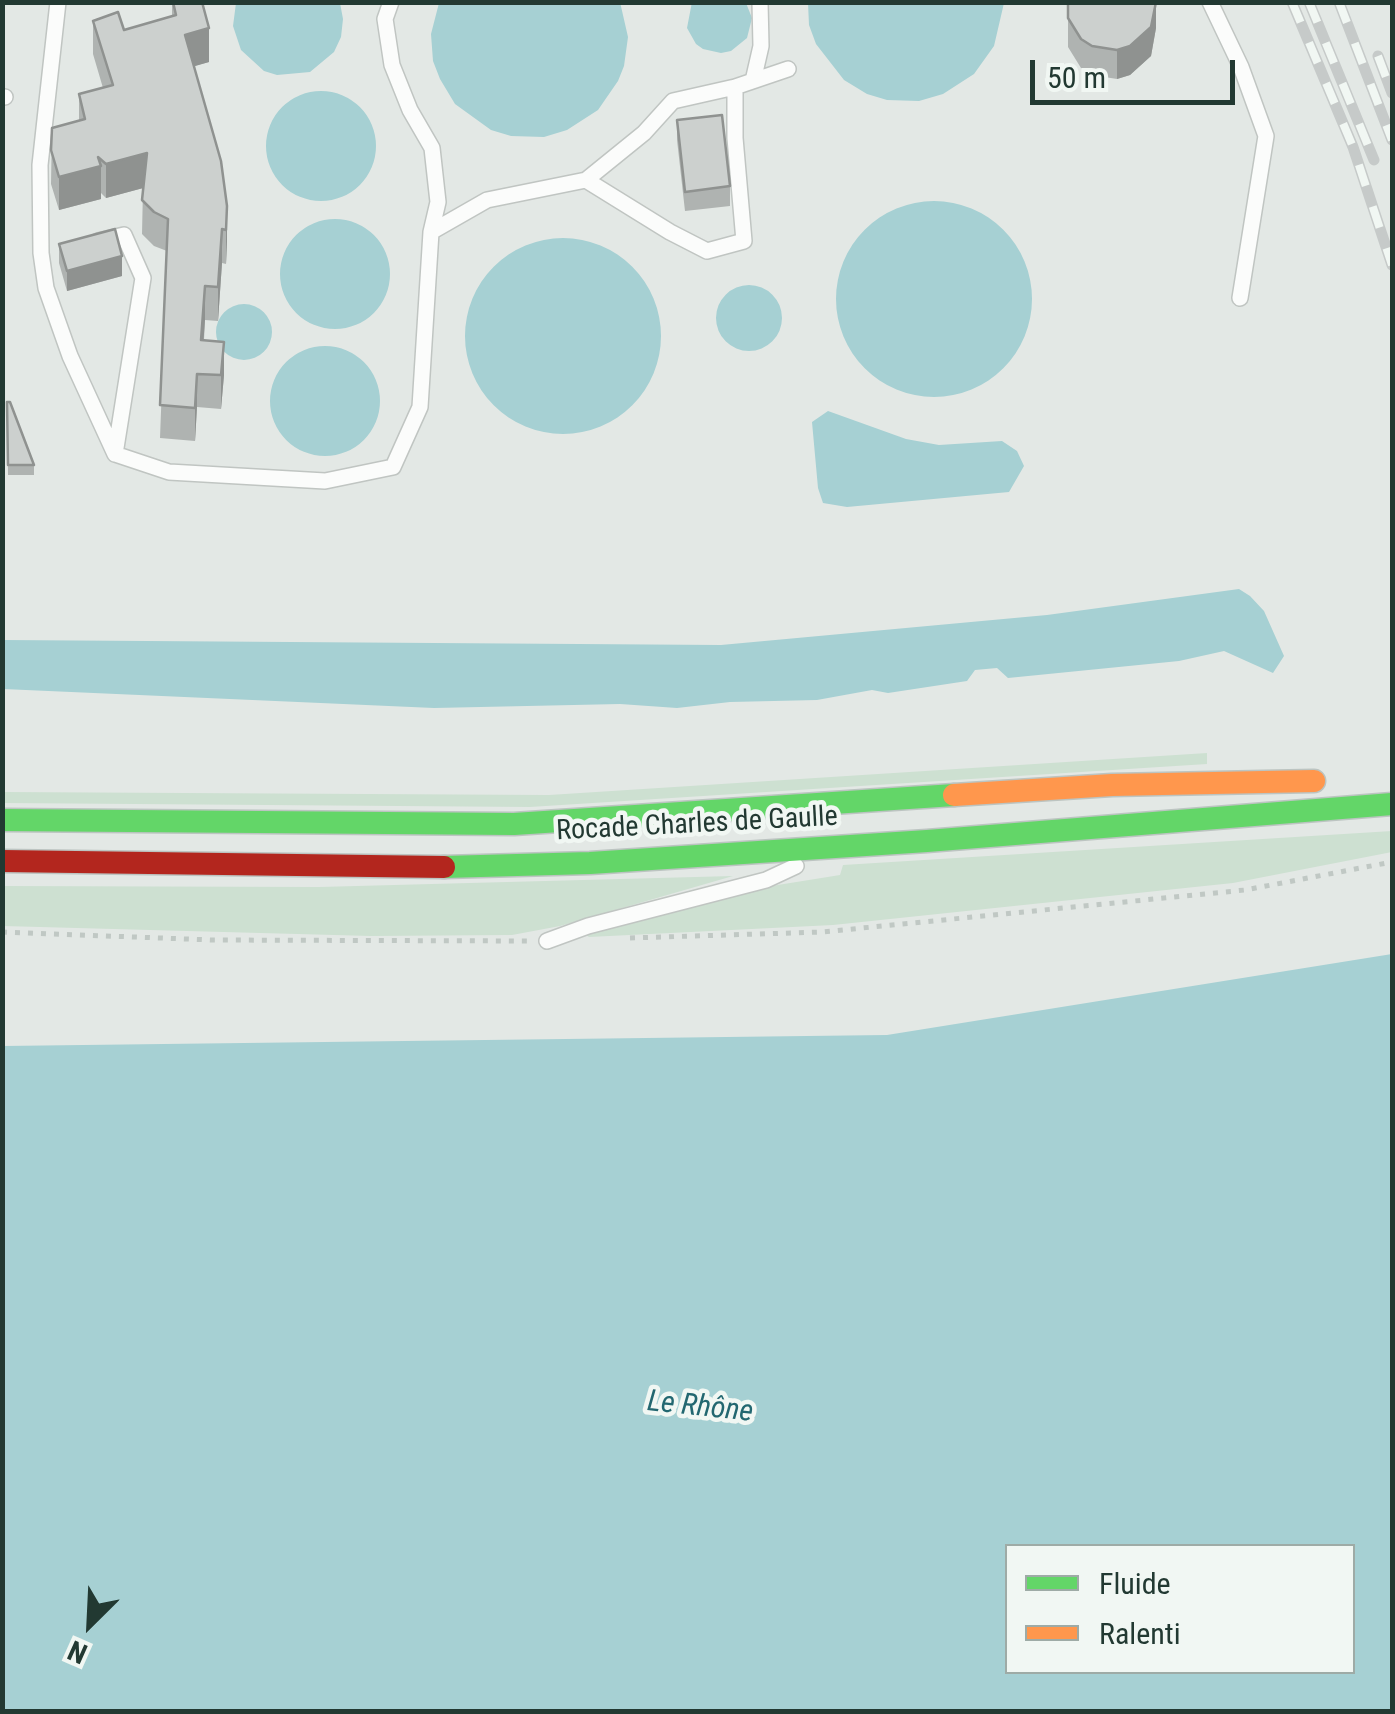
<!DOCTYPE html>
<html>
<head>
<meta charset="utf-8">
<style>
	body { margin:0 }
	#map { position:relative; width:1395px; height:1714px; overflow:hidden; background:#e3e8e5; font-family:"Roboto Condensed",sans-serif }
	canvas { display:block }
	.frame { position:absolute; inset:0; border:5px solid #223932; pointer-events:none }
	.legend { position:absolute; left:1005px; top:1544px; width:350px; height:130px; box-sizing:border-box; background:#f1f7f3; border:2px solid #9eaba6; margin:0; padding:12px 18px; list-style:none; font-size:30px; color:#223932 }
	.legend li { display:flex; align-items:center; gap:20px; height:50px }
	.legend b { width:50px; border:2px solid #9eaba6 }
	.north { position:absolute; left:40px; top:1574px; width:100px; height:100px; -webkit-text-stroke:8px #f1f7f3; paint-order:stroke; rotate:204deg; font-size:28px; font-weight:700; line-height:40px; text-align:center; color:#223932 }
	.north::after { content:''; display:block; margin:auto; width:35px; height:45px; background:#223932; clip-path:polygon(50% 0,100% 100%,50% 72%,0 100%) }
	.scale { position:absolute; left:1030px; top:60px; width:205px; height:45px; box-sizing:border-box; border:5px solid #223932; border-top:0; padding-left:12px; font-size:30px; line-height:35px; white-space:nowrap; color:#223932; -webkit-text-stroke:8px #f1f7f3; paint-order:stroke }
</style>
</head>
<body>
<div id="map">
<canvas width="1395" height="1714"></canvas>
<div class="frame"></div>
<ul class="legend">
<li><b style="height:12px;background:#63d668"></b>Fluide</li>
<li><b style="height:12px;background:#ff974d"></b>Ralenti</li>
</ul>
<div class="north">N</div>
<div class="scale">50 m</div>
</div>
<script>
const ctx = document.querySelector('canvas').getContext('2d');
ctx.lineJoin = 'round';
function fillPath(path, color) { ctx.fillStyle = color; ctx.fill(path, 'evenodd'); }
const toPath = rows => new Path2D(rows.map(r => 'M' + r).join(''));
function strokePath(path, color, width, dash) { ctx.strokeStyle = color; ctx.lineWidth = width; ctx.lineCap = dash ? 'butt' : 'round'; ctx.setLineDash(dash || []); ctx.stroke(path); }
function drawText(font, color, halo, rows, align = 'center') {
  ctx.font = font + ' "Roboto Condensed",sans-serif'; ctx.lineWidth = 9; ctx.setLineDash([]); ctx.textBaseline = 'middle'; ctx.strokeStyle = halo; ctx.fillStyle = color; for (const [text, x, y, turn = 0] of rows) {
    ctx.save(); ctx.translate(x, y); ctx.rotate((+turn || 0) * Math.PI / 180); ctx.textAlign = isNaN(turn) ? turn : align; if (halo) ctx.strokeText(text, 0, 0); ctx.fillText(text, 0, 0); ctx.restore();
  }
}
const green = toPath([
	[1207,753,1207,764,530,807,3,803,3,792,549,795],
	[1392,831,1392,852,1233,883,833,925,589,937,585,934,728,893,840,875,843,865],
	[733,876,560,926,512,935,371,936,3,926,3,886,319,887]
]);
const water = toPath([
	[620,2,628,37,624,66,618,81,598,110,567,130,544,137,511,136,491,130,455,104,440,79,433,61,431,34,439,3],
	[692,2,746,3,752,18,747,38,731,51,721,53,703,49,696,44,687,28],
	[236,3,340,3,343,19,341,37,334,52,310,72,277,75,264,71,241,50,233,26],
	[808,3,808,2,1004,3,994,46,974,74,943,94,919,101,887,100,867,94,844,80,816,44,809,25],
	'266 146a55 55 0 1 1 110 0a55 55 0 1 1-110 0Z',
	'836 299a98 98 0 1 1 196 0a98 98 0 1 1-196 0Z',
	'280 274a55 55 0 1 1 110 0a55 55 0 1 1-110 0Z',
	'465 336a98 98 0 1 1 196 0a98 98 0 1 1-196 0Z',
	'716 318a33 33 0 1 1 66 0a33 33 0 1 1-66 0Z',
	'216 332a28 28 0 1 1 56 0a28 28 0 1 1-56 0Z',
	'270 401a55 55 0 1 1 110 0a55 55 0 1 1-110 0Z',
	[828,411,906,439,939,445,1002,441,1017,451,1024,466,1009,492,847,507,823,503,818,488,812,422],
	[1239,589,1250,596,1264,611,1284,656,1273,673,1224,651,1179,661,1008,678,997,668,975,670,967,681,888,693,872,690,817,700,730,702,677,708,620,704,434,708,3,689,3,640,721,645,1047,615],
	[1392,954,1392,1711,3,1711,3,1046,887,1035],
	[1008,1546,1352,1546,1352,1672,1008,1672]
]);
const path = toPath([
	[2,932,213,940,529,941],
	[630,938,822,932,1245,890,1392,862]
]);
const lane = toPath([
	[58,2,40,165,41,253,46,288,70,356,115,454,169,472,325,481,393,467,420,407,431,232,487,200,586,180,644,133,673,101,735,87,788,69],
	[391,2,385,19,392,65,410,110,432,148,438,202,431,232],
	[1210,2,1241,67,1266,136,1240,298],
	[753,81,761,46,760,2],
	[2,97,5,97],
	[586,180,670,232,707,251,744,241,735,138,735,87],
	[98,241,124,235,143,278,115,454],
	[547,941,588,926,766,880,796,866]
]);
const fast = toPath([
	[2,820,514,824,954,795],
	[444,867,590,863,927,841,1392,804]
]);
const slow = toPath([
	[954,795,1112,785,1314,781]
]);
const jam = toPath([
	[2,861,444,867]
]);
const rail = toPath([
	[1292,2,1353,147,1392,265],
	[1309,2,1374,160],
	[1339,2,1392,140],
	[1378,56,1392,93]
]);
const wall = toPath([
	[172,2,202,2,209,62,194,66,221,161,227,240,226,264,222,263,218,321,205,320,204,340,224,375,221,409,197,407,195,441,160,438,167,251,154,246,142,234,143,188,106,198,101,193,101,199,59,210,51,184,52,128,79,121,79,94,103,88,93,54,93,21,124,30,172,16],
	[1068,2,1156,28,1151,56,1130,75,1117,79,1092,75,1081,68,1068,47],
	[677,120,730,186,730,206,685,211,677,140],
	[59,244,122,276,67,291,59,263],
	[7,402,34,465,34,475,8,475]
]);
const shadedWall = toPath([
	[1156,2,1156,28,1151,56,1130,75,1117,79,1117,50],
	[209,28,209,62,185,69,185,35],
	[147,153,147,187,106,198,106,164],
	[101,166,101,199,59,210,59,177],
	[227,206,227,240,226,264,226,230],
	[222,229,222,263,218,321,218,287],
	[122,256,122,276,67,291,67,271],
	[205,286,205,320,201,374,201,340],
	[224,342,224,375,221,409,221,375],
	[197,374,197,407,195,441,195,408]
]);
const building = toPath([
	[173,2,202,2,209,28,185,35,221,161,227,206,226,230,222,229,218,287,205,286,201,340,224,342,221,375,197,374,195,408,160,405,168,219,154,212,142,200,147,153,106,164,98,157,101,166,59,177,51,150,52,128,85,119,79,94,113,85,93,21,118,12,124,30,176,15,173,2],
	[1068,2,1156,2,1151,27,1130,46,1117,50,1092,46,1081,39,1068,18,1068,2],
	[722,115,730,186,685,192,677,120,722,115],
	[115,229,122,256,67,271,59,244,115,229],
	[7,402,10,402,34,465,8,465,7,402]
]);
const streetNames = [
	["Rocade Charles de Gaulle",697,825,-3]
];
const waterNames = [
	["Le Rhône",700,1408,6]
];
fillPath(green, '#cde0d1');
fillPath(water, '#a6d0d3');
strokePath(lane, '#c0c5c2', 18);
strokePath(fast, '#bcc4c1', 25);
strokePath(slow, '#bcc4c1', 25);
strokePath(jam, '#bcc4c1', 25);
strokePath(path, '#c0c8c4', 5, [5, 8]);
strokePath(lane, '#fbfcfb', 15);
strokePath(fast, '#63d668', 22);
strokePath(slow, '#ff974d', 22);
strokePath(jam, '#b3261e', 22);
strokePath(rail, '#c6cac9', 11);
strokePath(rail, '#f1f7f3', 8, [22]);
fillPath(wall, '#afb3b1');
fillPath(shadedWall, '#8f9290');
fillPath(building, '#ccd0ce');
strokePath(building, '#8f9290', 2.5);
drawText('28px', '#223932', '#f1f7f3', streetNames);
drawText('italic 30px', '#226770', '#f1f7f3', waterNames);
</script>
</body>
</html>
